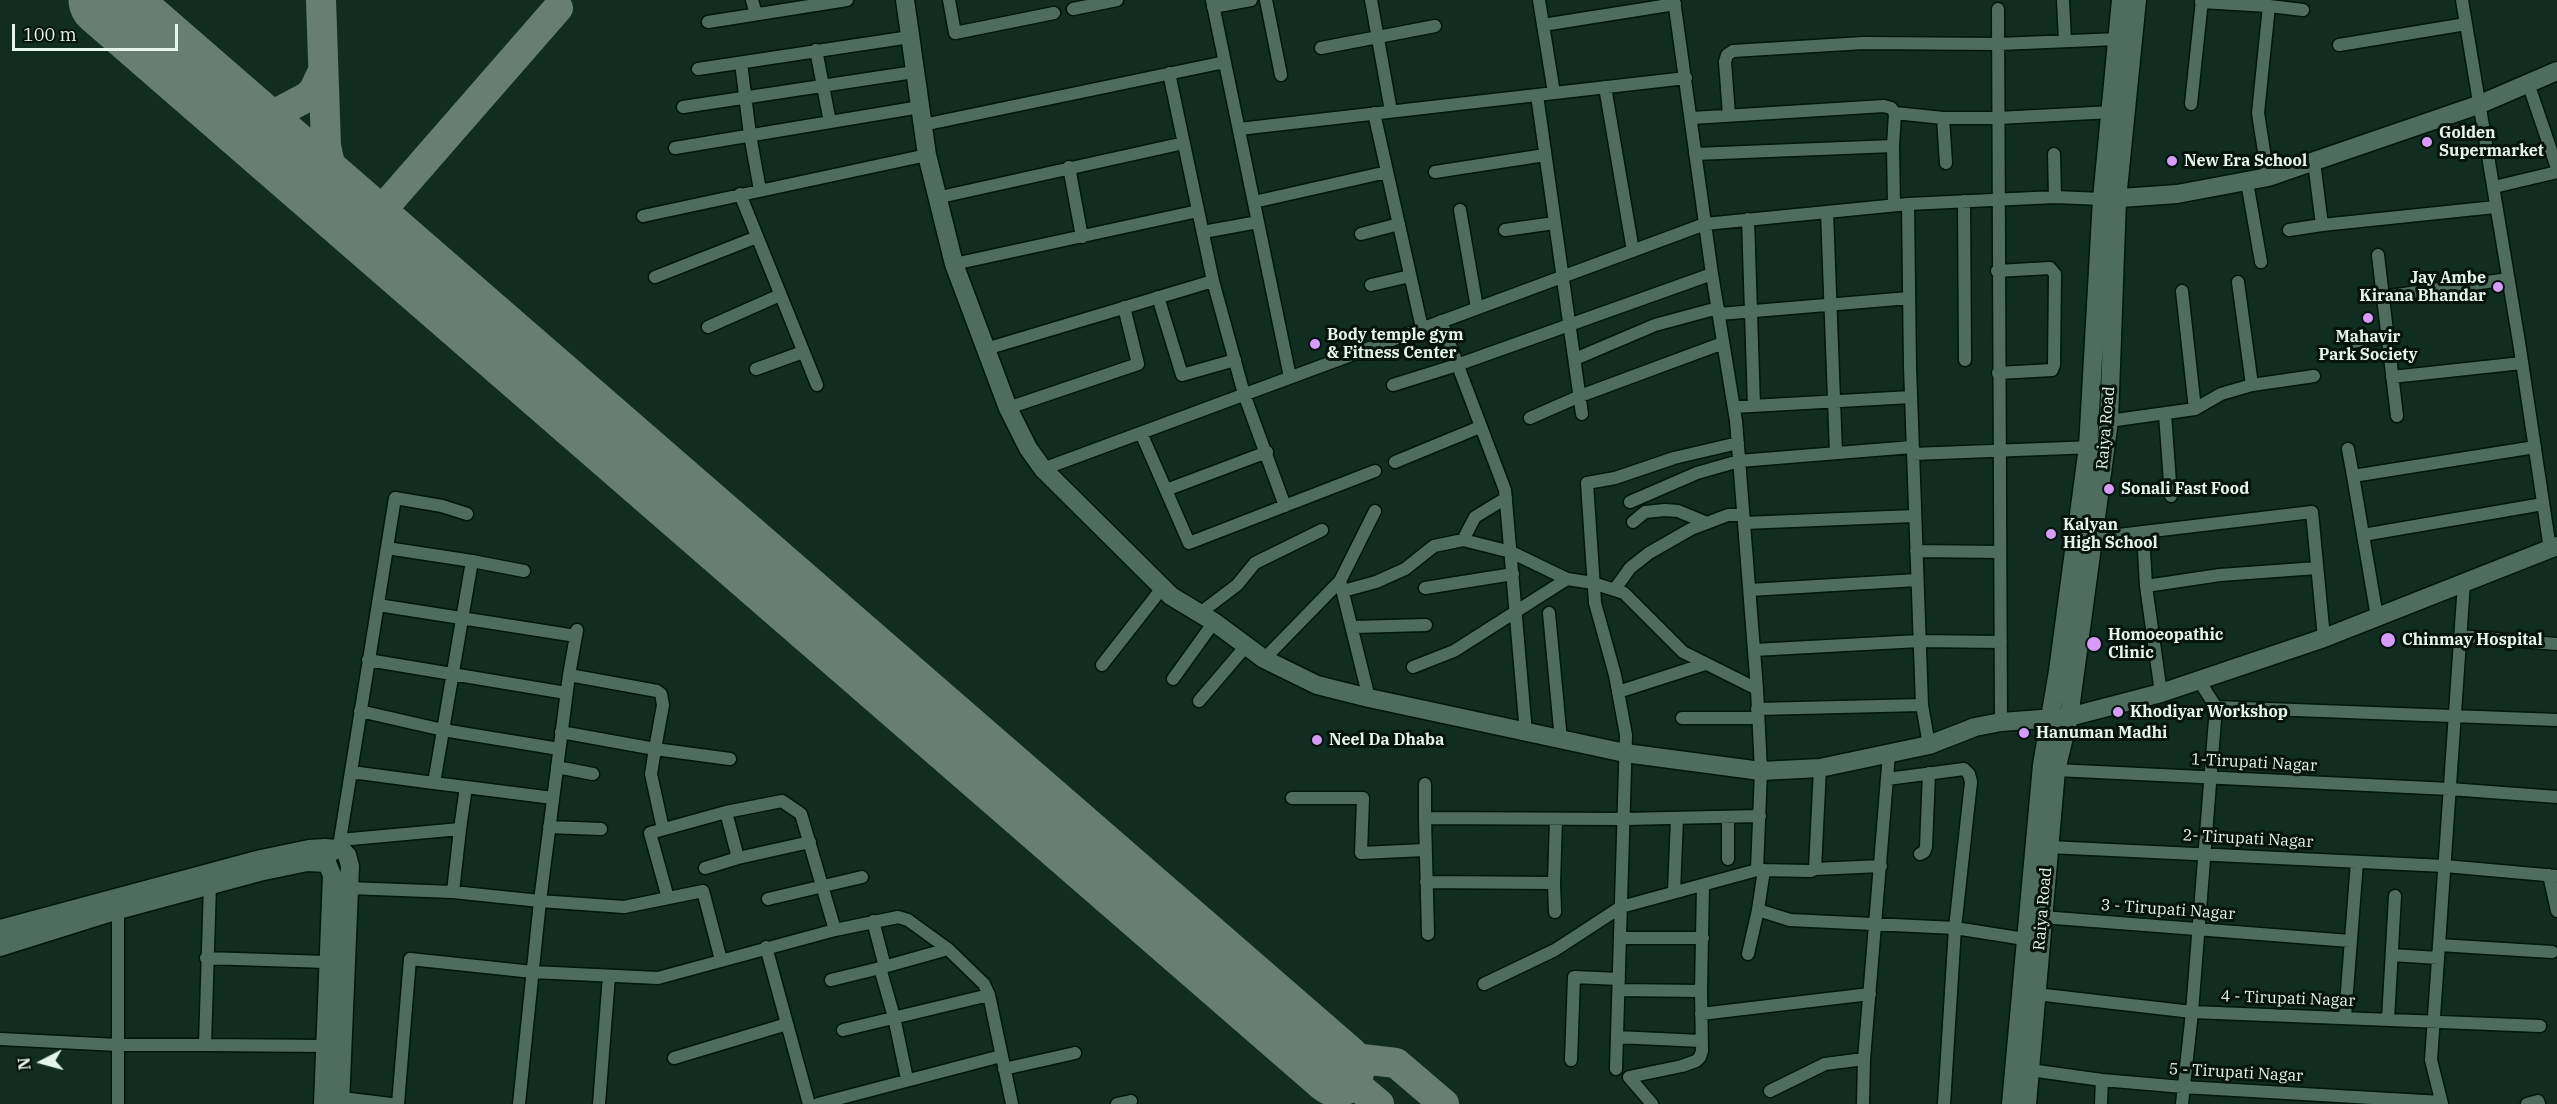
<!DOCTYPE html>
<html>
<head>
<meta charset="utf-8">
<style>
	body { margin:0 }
	#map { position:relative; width:2557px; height:1104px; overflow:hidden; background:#112d21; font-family:"IBM Plex Serif",serif }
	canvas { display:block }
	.north { position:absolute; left:12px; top:1032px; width:60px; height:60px; -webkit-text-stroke:4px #07130d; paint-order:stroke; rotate:264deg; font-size:16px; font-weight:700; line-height:24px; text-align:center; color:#e5f5ed }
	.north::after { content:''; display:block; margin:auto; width:21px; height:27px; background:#e5f5ed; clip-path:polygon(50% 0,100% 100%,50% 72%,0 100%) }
	.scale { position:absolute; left:12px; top:24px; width:166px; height:27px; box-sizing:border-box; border:3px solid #e5f5ed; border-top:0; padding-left:8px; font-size:18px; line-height:21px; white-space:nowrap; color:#e5f5ed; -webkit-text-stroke:4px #07130d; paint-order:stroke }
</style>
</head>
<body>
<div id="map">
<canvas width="2557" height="1104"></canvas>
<div class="north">N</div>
<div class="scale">100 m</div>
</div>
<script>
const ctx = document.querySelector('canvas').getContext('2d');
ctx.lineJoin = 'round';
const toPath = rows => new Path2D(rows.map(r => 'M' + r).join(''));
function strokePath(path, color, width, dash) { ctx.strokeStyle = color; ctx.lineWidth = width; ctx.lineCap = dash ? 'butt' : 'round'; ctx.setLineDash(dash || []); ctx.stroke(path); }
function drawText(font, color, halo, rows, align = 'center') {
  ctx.font = font + ' "IBM Plex Serif",serif'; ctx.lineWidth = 6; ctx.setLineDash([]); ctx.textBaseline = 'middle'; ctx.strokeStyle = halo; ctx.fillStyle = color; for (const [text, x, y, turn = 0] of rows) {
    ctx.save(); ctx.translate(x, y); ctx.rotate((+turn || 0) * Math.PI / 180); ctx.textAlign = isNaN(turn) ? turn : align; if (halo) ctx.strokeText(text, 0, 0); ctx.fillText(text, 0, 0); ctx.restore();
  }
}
const taxiway = toPath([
	[321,0,326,146,335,188,349,211],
	[129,19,145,0],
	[226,105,245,114,273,115,307,97,314,90,323,71],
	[367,227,558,8],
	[1320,1054,1396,1063,1444,1104],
	[1337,1069,1379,1104]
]);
const runway = toPath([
	[106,0,1337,1069]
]);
const street = toPath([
	[752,0,756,14],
	[949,0,955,33,1054,13],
	[1212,0,1290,377],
	[1266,0,1281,75],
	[1371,0,1391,111],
	[1539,0,1554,93],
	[2063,0,2065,41],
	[2462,0,2519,342,2550,549],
	[2201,2,2269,6,2258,113,2268,177],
	[2269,6,2303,10],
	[1213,7,1251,0],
	[1073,9,1117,0],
	[1998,9,2001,722],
	[708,22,847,0],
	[1543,25,1675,4],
	[2339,45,2466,24],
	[1321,48,1435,26],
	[816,50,830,122],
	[741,63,750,135,760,190],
	[698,69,910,37],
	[1169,73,1213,281],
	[2528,83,2557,168],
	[1605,87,1633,251],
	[1537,95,1582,414],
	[2191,104,2202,0],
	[683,107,914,72],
	[1374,113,1422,328],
	[1895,113,1943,118,1998,118,2112,112],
	[1729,115,1725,62,1727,55,1733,51,1863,43,1999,44,2118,39],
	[1692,118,1884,106,1891,108,1895,113,1893,146],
	[1943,118,1946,163],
	[923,125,1225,62],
	[1239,129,1686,78],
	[675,148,920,107],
	[1695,154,1893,146,1894,205],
	[2054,154,2055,197],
	[2314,162,2322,225,2495,207],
	[1069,167,1082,237],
	[1435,172,1545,155],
	[2247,182,2261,262],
	[2494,187,2557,172],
	[740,194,817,385],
	[936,198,1184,143],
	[1964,201,1965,360],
	[1254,202,1387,172],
	[1908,204,1910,367,1922,705],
	[1460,210,1477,308],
	[1827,212,1836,453],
	[643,216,927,155],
	[1748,219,1754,406],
	[1505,230,1554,223],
	[2289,230,2322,225],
	[1203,232,1258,222],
	[1361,234,1399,224],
	[2378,255,2397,416],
	[954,264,1198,211],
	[1997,271,2050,268,2055,274,2054,365,2052,370,1998,373],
	[655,277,757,237],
	[1371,285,1410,276],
	[2182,291,2195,409],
	[1158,297,1182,375,1235,360],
	[2383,297,2508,279],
	[1719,314,1909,298],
	[1441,321,1505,490,1526,733],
	[708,327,780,295],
	[2352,342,2388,337],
	[986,349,1213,281,1244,394,1285,506],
	[1575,359,1655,325,1718,308],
	[756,369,803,352],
	[2392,377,2522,363],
	[1393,385,1457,365,1712,274],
	[2252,385,2314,376],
	[1734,407,1911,397],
	[1008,408,1138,364,1124,307],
	[2165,414,2171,496],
	[1530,418,1580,396,1723,343],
	[2109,421,2195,409,2221,394,2252,385,2238,282],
	[1141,433,1189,543,1375,471],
	[2348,449,2353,476],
	[1913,454,2094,447],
	[1395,462,1480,427],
	[1043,469,1705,224,1908,204,2055,197,2102,199],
	[1166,490,1267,452],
	[1630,502,1697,473,1739,461,1912,447],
	[1633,522,1645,512,1665,510,1678,511,1707,523],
	[1744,523,1914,516],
	[2143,533,2146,586,2220,575,2317,568],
	[2363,535,2543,504],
	[2093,538,2312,512,2324,638],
	[1463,540,1475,517,1506,498],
	[1916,551,2000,552],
	[472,561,524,571],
	[1567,579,1593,583,1624,593,1683,652,1757,689],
	[2146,586,2161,693],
	[1425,588,1513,574],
	[1615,589,1630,568,1649,553,1691,529,1728,515,1743,515],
	[1750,590,1917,580],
	[1343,591,1376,582,1405,569,1434,546,1463,540,1511,552,1567,579,1454,651,1413,667],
	[378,605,576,636],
	[1200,613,1237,585,1255,563,1322,530],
	[1549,613,1561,740],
	[2377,617,2353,476,2535,447],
	[1353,627,1426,625],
	[2460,636,2557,644],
	[1754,650,1919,641,2001,642],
	[1264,659,1340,581],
	[368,660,566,693],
	[1102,665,1163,587],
	[569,675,577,630],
	[1173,679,1214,622],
	[1618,692,1705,664],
	[1369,698,1340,581,1375,511],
	[1199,701,1246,646],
	[2216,707,2557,720],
	[1757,709,1922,705,1929,745],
	[360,711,443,730,559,749],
	[1682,718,1758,718],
	[561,732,655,749,651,774,663,829],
	[557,767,593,774],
	[2056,770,2450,789,2557,797],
	[351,774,359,773,434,783],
	[1887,779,1964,769,1969,774,1971,782,1955,928,1944,1104],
	[1425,784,1425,818],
	[466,787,553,798],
	[1292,798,1363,798,1361,853,1425,850],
	[726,812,738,858,810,842],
	[1728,817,1728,859],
	[549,827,601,829],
	[340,840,395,498,442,506,467,514],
	[2049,847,2445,866,2557,876],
	[1920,854,1924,852,1926,847,1929,773],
	[333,855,340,840,460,829,466,787,434,783,472,561,387,548],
	[705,868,738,858],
	[1815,869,1881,866],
	[1758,870,1811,871,1815,869,1820,768],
	[1764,870,1758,910,1790,920,1955,928,2031,940],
	[2549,875,2557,911],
	[1426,882,1554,883,1556,819],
	[1554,883,1555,912],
	[349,888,453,892,540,901,569,675,657,691,661,694,663,705,655,749,730,759],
	[453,892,460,829],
	[1674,892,1677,818],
	[668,898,650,833,726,812,782,801,801,814,835,930],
	[768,899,862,877],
	[118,904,118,1104],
	[2042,917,2350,941],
	[873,921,885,967],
	[1428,934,1425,818,1624,819,1760,816],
	[1620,938,1703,938],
	[2439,945,2552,952],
	[766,947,809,1104],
	[1748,954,1758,910],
	[2392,955,2438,958],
	[206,958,327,962],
	[831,980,880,968],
	[1484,984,1555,950,1621,907,1757,870,1761,771,1757,689,1736,421,1712,274,1674,0],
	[1619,990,1701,991,1702,1051,1700,1057,1696,1061,1682,1066,1629,1077,1652,1104],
	[1701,991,1703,885],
	[2036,994,2192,1012,2540,1026],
	[1701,1014,1870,994],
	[2345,1017,2357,862],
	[2388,1020,2395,896],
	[843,1030,989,995],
	[1617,1037,1701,1041],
	[0,1039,118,1045,205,1045,210,885],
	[205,1045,325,1046],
	[674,1058,787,1024],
	[1571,1060,1574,977,1619,979],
	[1004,1069,1075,1053],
	[1616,1069,1626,735,1615,675,1595,603,1587,483,1615,478,1674,458,1738,443],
	[2030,1070,2102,1080,2183,1087,2441,1102],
	[907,1079,894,1017,880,968,948,949],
	[1770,1091,1825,1064,1864,1059],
	[333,1097,391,1104],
	[398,1104,410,959,533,972,658,978,835,930,898,917,908,920,948,949,984,984,989,995,1012,1104],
	[519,1104,540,901,624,907,703,891,721,960],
	[599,1104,609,976],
	[818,1104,1001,1056],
	[1117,1104,1131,1101],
	[1863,1104,1864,1059,1889,754],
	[2101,1104,2102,1080],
	[2182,1104,2192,1012,2216,707,2198,679],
	[2442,1104,2431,1060,2464,583],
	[2527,1104,2538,1101,2539,1104]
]);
const secondary = toPath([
	[905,0,927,155,954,264,1008,408,1028,448,1043,469,1171,596,1214,622,1264,659,1317,685,1369,698,1625,753,1761,771,1820,768,1929,745,1975,727,2001,722,2069,717,2161,693,2324,638,2557,546],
	[2107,199,2177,194,2268,177,2478,105,2557,71],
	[0,929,261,859,309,849,325,848,342,850,347,855,350,866,340,1104],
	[0,947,118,910,259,872,307,862,327,863,332,875,323,1104],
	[2011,1104,2042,765,2058,671,2088,447,2102,199,2121,0],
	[2027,1104,2056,770,2069,717,2109,421,2117,199,2137,0]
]);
const markers = [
	[2427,142,6,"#d79bf9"],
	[2172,161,6,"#d79bf9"],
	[2498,287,6,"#d79bf9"],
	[2368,318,6,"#d79bf9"],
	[1315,344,6,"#d79bf9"],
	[2109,489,6,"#d79bf9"],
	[2051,534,6,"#d79bf9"],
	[2388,640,8,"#d79bf9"],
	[2094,644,8,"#d79bf9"],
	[2118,712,6,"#d79bf9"],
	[2024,733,6,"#d79bf9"],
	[1317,740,6,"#d79bf9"]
];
const poiNames = [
	["Golden",2439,133],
	["Supermarket",2439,151],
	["New Era School",2184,161],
	["Jay Ambe",2486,278,"right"],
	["Kirana Bhandar",2486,296,"right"],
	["Body temple gym",1327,335],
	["& Fitness Center",1327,353],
	["Mahavir",2368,337,"center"],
	["Park Society",2368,355,"center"],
	["Sonali Fast Food",2121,489],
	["Kalyan",2063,525],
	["High School",2063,543],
	["Homoeopathic",2108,635],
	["Clinic",2108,653],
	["Chinmay Hospital",2402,640],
	["Khodiyar Workshop",2130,712],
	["Hanuman Madhi",2036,733],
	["Neel Da Dhaba",1329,740]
];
const streetNames = [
	["Raiya Road",2106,428,-85],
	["1-Tirupati Nagar",2254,763,3],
	["2- Tirupati Nagar",2248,839,3],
	["Raiya Road",2043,909,-85],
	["3 - Tirupati Nagar",2168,910,4],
	["4 - Tirupati Nagar",2288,999,2],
	["5 - Tirupati Nagar",2236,1073,3]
];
strokePath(taxiway, '#687e74', 30);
strokePath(runway, '#687e74', 75);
strokePath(street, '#00150b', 15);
strokePath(secondary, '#00150b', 21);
strokePath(street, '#4f6d5f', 12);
strokePath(secondary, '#4f6d5f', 18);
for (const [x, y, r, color] of markers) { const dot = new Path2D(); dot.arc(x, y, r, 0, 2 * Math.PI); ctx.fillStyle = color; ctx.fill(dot); strokePath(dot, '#07130d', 2); }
drawText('bold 16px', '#e5f5ed', '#07130d', poiNames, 'left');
drawText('16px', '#e5f5ed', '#07130d', streetNames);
</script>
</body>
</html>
